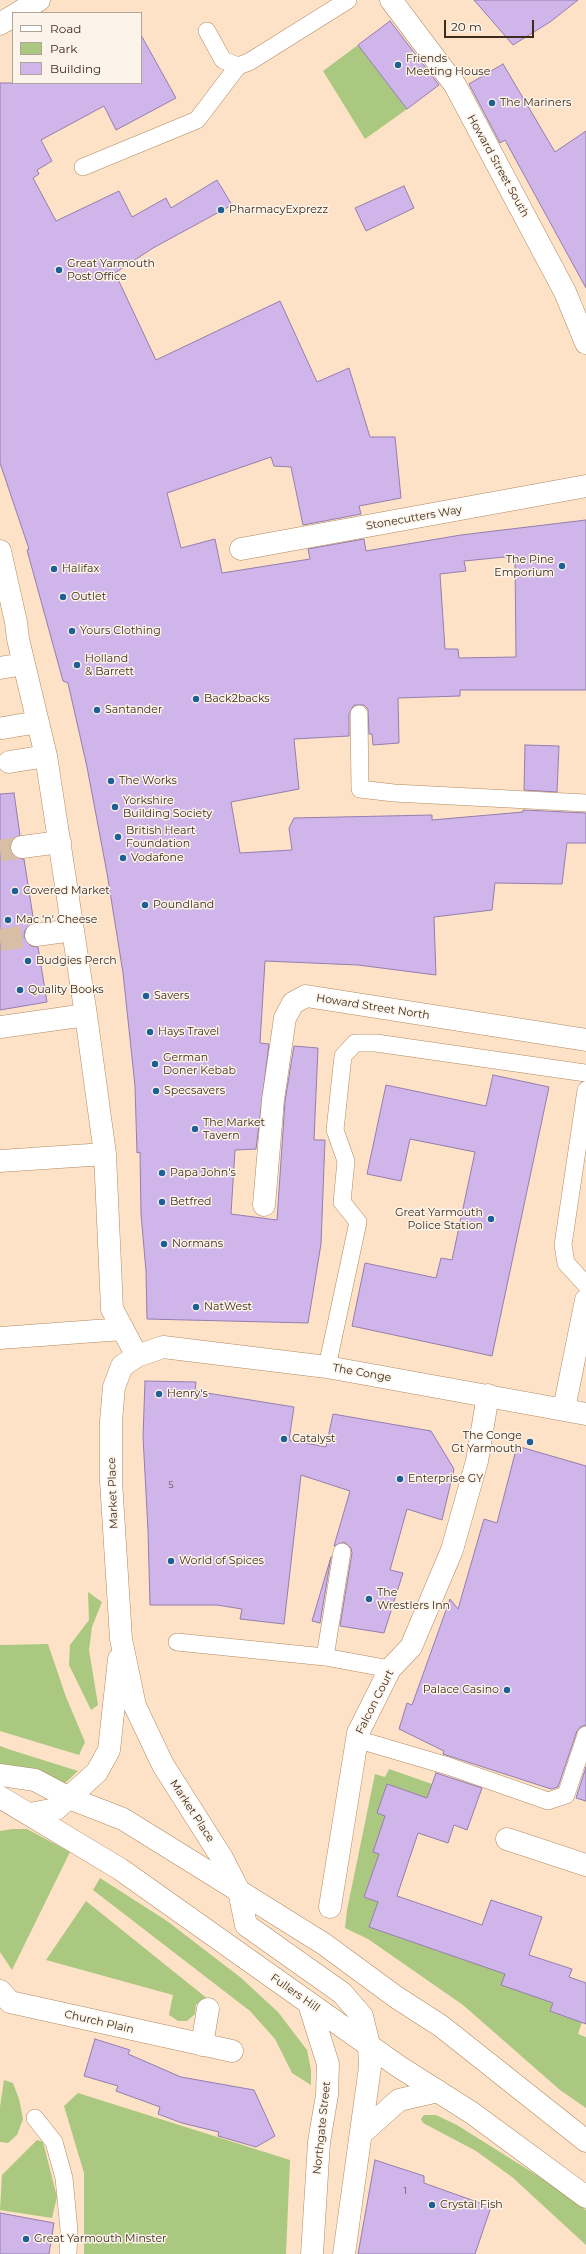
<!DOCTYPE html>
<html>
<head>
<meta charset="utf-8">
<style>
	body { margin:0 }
	#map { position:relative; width:586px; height:2254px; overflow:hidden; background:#fde2c8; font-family:Montserrat,sans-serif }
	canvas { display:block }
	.legend { position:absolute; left:12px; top:12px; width:130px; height:72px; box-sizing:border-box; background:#fcf3ea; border:1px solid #b0a397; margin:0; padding:5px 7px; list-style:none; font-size:12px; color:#3d2c1a }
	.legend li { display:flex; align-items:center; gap:8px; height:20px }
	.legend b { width:20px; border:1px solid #b0a397 }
	.scale { position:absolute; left:444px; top:20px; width:90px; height:18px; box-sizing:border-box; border:2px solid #3d2c1a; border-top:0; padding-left:5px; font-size:12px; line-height:14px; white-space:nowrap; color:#3d2c1a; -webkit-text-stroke:3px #fcf3ea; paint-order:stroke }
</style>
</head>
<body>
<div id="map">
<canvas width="586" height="2254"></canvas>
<ul class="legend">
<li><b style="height:5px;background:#fff"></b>Road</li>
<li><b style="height:11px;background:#aac87f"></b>Park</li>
<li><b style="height:11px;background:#cfb5e9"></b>Building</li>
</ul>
<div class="scale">20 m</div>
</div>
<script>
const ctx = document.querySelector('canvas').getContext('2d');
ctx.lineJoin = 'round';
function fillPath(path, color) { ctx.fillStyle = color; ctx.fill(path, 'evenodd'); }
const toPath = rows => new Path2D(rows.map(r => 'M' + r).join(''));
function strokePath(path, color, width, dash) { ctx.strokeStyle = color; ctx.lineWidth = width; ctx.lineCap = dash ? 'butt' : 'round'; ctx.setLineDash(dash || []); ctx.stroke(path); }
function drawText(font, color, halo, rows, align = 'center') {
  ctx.font = font + ' Montserrat,sans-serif'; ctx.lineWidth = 3; ctx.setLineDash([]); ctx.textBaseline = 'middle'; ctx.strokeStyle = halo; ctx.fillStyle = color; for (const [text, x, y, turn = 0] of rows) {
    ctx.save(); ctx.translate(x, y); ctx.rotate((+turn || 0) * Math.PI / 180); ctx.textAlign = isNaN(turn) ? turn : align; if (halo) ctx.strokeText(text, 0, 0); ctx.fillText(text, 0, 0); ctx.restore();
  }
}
const green = toPath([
	[358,45,407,109,365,139,323,71],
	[88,1592,102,1602,92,1627,89,1650,98,1705,91,1710,69,1665,70,1645,89,1620],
	[48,1644,66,1697,85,1742,79,1755,0,1731,0,1645],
	[0,1746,8,1749,78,1771,63,1785,0,1766],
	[389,1769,432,1784,427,1798,387,1784,377,1813,385,1816,373,1852,379,1854,364,1897,378,1902,369,1927,470,1962,476,1943,553,2003,550,2011,582,2022,578,2034,586,2037,586,2108,560,2090,463,2005,368,1939,345,1928,347,1910,375,1774,385,1777],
	[12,1829,27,1829,70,1852,12,1970,0,1952,0,1831],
	[100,1878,167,1921,240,1977,278,2012,307,2050,311,2070,311,2085,292,2073,275,2039,250,2011,93,1890],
	[86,1901,219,2008,196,2004,195,2014,187,2021,178,2021,169,2015,173,1995,46,1960],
	[4,2080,13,2083,19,2099,23,2119,17,2135,8,2143,0,2142,0,2107],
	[78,2093,290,2160,286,2254,84,2254,84,2173,64,2106],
	[424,2115,436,2115,457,2125,562,2191,586,2210,586,2245,512,2177,476,2151,423,2123,421,2119],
	[37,2140,43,2142,57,2197,52,2218,0,2210,2,2175]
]);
const building = toPath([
	[474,0,578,0,550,22,513,45,474,0],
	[390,21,439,85,407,109,358,45,390,21],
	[141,35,176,98,116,130,104,106,41,140,52,161,37,170,39,174,33,178,56,221,119,191,132,217,166,198,171,208,217,180,232,205,153,248,115,273,156,360,280,301,317,382,349,368,370,437,395,437,401,498,359,506,361,514,303,525,291,467,274,466,271,457,167,493,181,548,215,539,222,573,310,559,308,549,364,539,366,551,461,535,586,520,586,690,460,690,460,696,398,698,399,743,373,745,372,734,369,734,368,709,364,705,354,705,349,714,349,736,294,739,299,789,231,802,240,853,292,850,289,828,294,818,432,815,432,820,523,812,523,810,586,813,586,843,567,843,562,884,495,883,492,910,434,917,436,975,358,965,265,961,260,1043,269,1044,256,1149,235,1150,231,1214,277,1220,285,1101,294,1046,318,1048,314,1140,325,1140,321,1244,308,1323,147,1319,146,1271,141,1214,140,1152,137,1153,135,1086,123,973,107,873,87,767,68,683,63,681,27,550,29,549,0,463,0,83,141,83,141,35],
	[515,556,516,657,459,658,458,649,445,649,440,574,466,571,464,561,515,556],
	[503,64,555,152,586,131,586,288,505,140,500,143,469,84,503,64],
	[404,186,414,208,366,231,355,208,404,186],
	[525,745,559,746,557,792,524,790,525,745],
	[14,793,20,835,11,842,10,849,17,858,24,859,34,923,25,930,24,937,31,946,38,947,47,1002,0,1010,0,794,14,793],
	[493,1075,549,1087,492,1356,352,1326,365,1263,436,1278,441,1258,452,1260,475,1152,410,1139,401,1181,367,1174,386,1085,486,1106,493,1075],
	[145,1381,196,1382,195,1390,207,1393,294,1407,289,1440,326,1447,333,1414,431,1431,454,1469,442,1520,407,1509,390,1570,403,1573,384,1633,340,1626,352,1553,351,1548,344,1542,334,1546,350,1491,301,1475,284,1624,240,1619,242,1609,217,1605,150,1605,148,1530,143,1437,145,1381],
	[517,1446,586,1466,586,1725,580,1727,577,1731,558,1787,551,1789,443,1754,444,1751,399,1729,407,1703,412,1705,450,1599,458,1609,484,1519,497,1523,517,1446],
	[331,1557,320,1623,312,1621,331,1557],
	[586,1767,586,1801,576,1798,586,1767],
	[436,1773,482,1788,467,1830,454,1825,448,1843,418,1833,397,1896,482,1925,491,1900,542,1917,529,1955,572,1969,569,1977,586,1983,586,2024,550,2011,553,2003,501,1985,505,1974,369,1927,378,1902,364,1897,379,1854,373,1852,385,1816,377,1813,387,1784,427,1798,436,1773],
	[95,2039,130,2050,128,2054,181,2077,254,2090,275,2136,256,2147,218,2136,219,2132,182,2123,158,2114,160,2107,116,2091,118,2086,84,2076,95,2039],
	[375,2160,424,2176,424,2183,491,2207,475,2254,358,2254,375,2160],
	[0,2213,54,2223,49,2254,0,2254,0,2213]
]);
const streetTunnel = toPath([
	[0,851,22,847],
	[0,940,36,935]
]);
const lane = toPath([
	[207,31,223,60,238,66,249,62,348,0],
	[83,167,197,120,238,66],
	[359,714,360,789,394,793,586,803],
	[586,1090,563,1245,566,1263,586,1285],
	[327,1367,358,1222,342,1202,346,1161,335,1130,343,1056,355,1043,376,1043,586,1073],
	[177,1642,325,1657,390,1669],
	[325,1657,342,1552],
	[356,1739,448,1766,548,1801,566,1795,586,1735],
	[35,2118,54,2142,64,2178,69,2230,68,2254]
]);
const street = toPath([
	[391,0,455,85,565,292,586,343],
	[18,13,39,0],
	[0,24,13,16],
	[241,549,586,486],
	[0,551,16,622,18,639,46,756,86,1015,105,1154,112,1309,137,1356],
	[0,668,24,664],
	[3,728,38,722],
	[9,762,46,756],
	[22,847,60,842],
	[36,935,73,930],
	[0,1027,86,1015],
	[0,1161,105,1154],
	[264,1205,273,1100,285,1018,293,1003,306,996,586,1040],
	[0,1338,123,1329],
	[564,1409,586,1300],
	[30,1814,56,1809,97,1772,109,1750,119,1659],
	[507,1839,586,1865],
	[239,1891,222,1858,163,1765,135,1706,121,1639,111,1481,111,1421,114,1387,122,1366,137,1356,163,1347,327,1367,586,1414],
	[330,1907,358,1733,390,1669,411,1647,452,1550,477,1461,488,1395],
	[0,1991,10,2002,232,2051],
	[202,2045,208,2009]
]);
const secondary = toPath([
	[0,1775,35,1780,69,1798,123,1819,239,1891,324,1944,396,1997,441,2026,586,2141],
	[0,1797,120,1869,398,2066,472,2113,586,2197],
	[239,1891,246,1925,342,1993,362,2016,369,2045,370,2067,344,2254],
	[309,2004,328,2064,327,2095,319,2142,312,2254],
	[361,2134,399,2100,438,2091]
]);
const markers = [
	[398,65,4,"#1c6095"],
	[492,103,4,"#1c6095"],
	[221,210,4,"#1c6095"],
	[59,270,4,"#1c6095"],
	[562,566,4,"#1c6095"],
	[54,569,4,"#1c6095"],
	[63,597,4,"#1c6095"],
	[72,631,4,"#1c6095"],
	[77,665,4,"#1c6095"],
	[196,699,4,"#1c6095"],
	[97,710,4,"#1c6095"],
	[111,781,4,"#1c6095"],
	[115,807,4,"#1c6095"],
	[118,837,4,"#1c6095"],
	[123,858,4,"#1c6095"],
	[15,891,4,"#1c6095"],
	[145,905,4,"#1c6095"],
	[8,920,4,"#1c6095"],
	[28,961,4,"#1c6095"],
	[20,990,4,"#1c6095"],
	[146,996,4,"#1c6095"],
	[150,1032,4,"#1c6095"],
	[155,1064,4,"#1c6095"],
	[156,1091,4,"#1c6095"],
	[195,1129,4,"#1c6095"],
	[162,1173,4,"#1c6095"],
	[162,1202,4,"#1c6095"],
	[491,1219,4,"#1c6095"],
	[164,1244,4,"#1c6095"],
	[196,1307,4,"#1c6095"],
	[159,1394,4,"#1c6095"],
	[284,1439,4,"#1c6095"],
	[530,1442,4,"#1c6095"],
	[400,1479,4,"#1c6095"],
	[171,1561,4,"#1c6095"],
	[369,1599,4,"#1c6095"],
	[507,1690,4,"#1c6095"],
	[432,2205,4,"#1c6095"],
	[26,2239,4,"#1c6095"]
];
const numberNames = [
	["5",171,1485],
	["1",405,2191]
];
const poiNames = [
	["Friends",406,59],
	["Meeting House",406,72],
	["The Mariners",500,103],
	["PharmacyExprezz",229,210],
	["Great Yarmouth",67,264],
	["Post Office",67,277],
	["The Pine",554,560,"right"],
	["Emporium",554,573,"right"],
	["Halifax",62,569],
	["Outlet",71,597],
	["Yours Clothing",80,631],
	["Holland",85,659],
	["& Barrett",85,672],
	["Back2backs",204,699],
	["Santander",105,710],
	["The Works",119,781],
	["Yorkshire",123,801],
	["Building Society",123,814],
	["British Heart",126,831],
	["Foundation",126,844],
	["Vodafone",131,858],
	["Covered Market",23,891],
	["Poundland",153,905],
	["Mac 'n' Cheese",16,920],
	["Budgies Perch",36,961],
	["Quality Books",28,990],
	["Savers",154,996],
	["Hays Travel",158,1032],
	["German",163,1058],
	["Doner Kebab",163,1071],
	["Specsavers",164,1091],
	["The Market",203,1123],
	["Tavern",203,1136],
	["Papa John's",170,1173],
	["Betfred",170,1202],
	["Great Yarmouth",483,1213,"right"],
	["Police Station",483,1226,"right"],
	["Normans",172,1244],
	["NatWest",204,1307],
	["Henry's",167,1394],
	["The Conge",522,1436,"right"],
	["Gt Yarmouth",522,1449,"right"],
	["Catalyst",292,1439],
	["Enterprise GY",408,1479],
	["World of Spices",179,1561],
	["The",377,1593],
	["Wrestlers Inn",377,1606],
	["Palace Casino",499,1690,"right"],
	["Crystal Fish",440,2205],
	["Great Yarmouth Minster",34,2239]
];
const streetNames = [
	["Howard Street South",498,166,61],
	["Stonecutters Way",414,518,-10],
	["Howard Street North",373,1007,9],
	["The Conge",362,1373,10],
	["Market Place",113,1493,-92],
	["Falcon Court",375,1702,-63],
	["Market Place",192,1811,57],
	["Fullers Hill",295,1993,35],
	["Church Plain",99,2022,13],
	["Northgate Street",322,2128,-84]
];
fillPath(green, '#aac87f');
fillPath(building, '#cfb5e9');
strokePath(building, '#957dae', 1);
strokePath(streetTunnel, '#d7bea5', 22, [22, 11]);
strokePath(lane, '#b2895e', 18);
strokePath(street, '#b2895e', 23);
strokePath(secondary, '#b2895e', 23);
strokePath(lane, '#fff', 17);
strokePath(street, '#fff', 22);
strokePath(secondary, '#fff', 22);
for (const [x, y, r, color] of markers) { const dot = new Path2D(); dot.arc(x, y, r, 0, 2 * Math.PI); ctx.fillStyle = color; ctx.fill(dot); strokePath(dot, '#fcf3ea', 1.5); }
drawText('9px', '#624e4e', null, numberNames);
drawText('11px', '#3d2c1a', '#fcf3ea', poiNames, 'left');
drawText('11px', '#3d2c1a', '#fcf3ea', streetNames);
</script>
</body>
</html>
